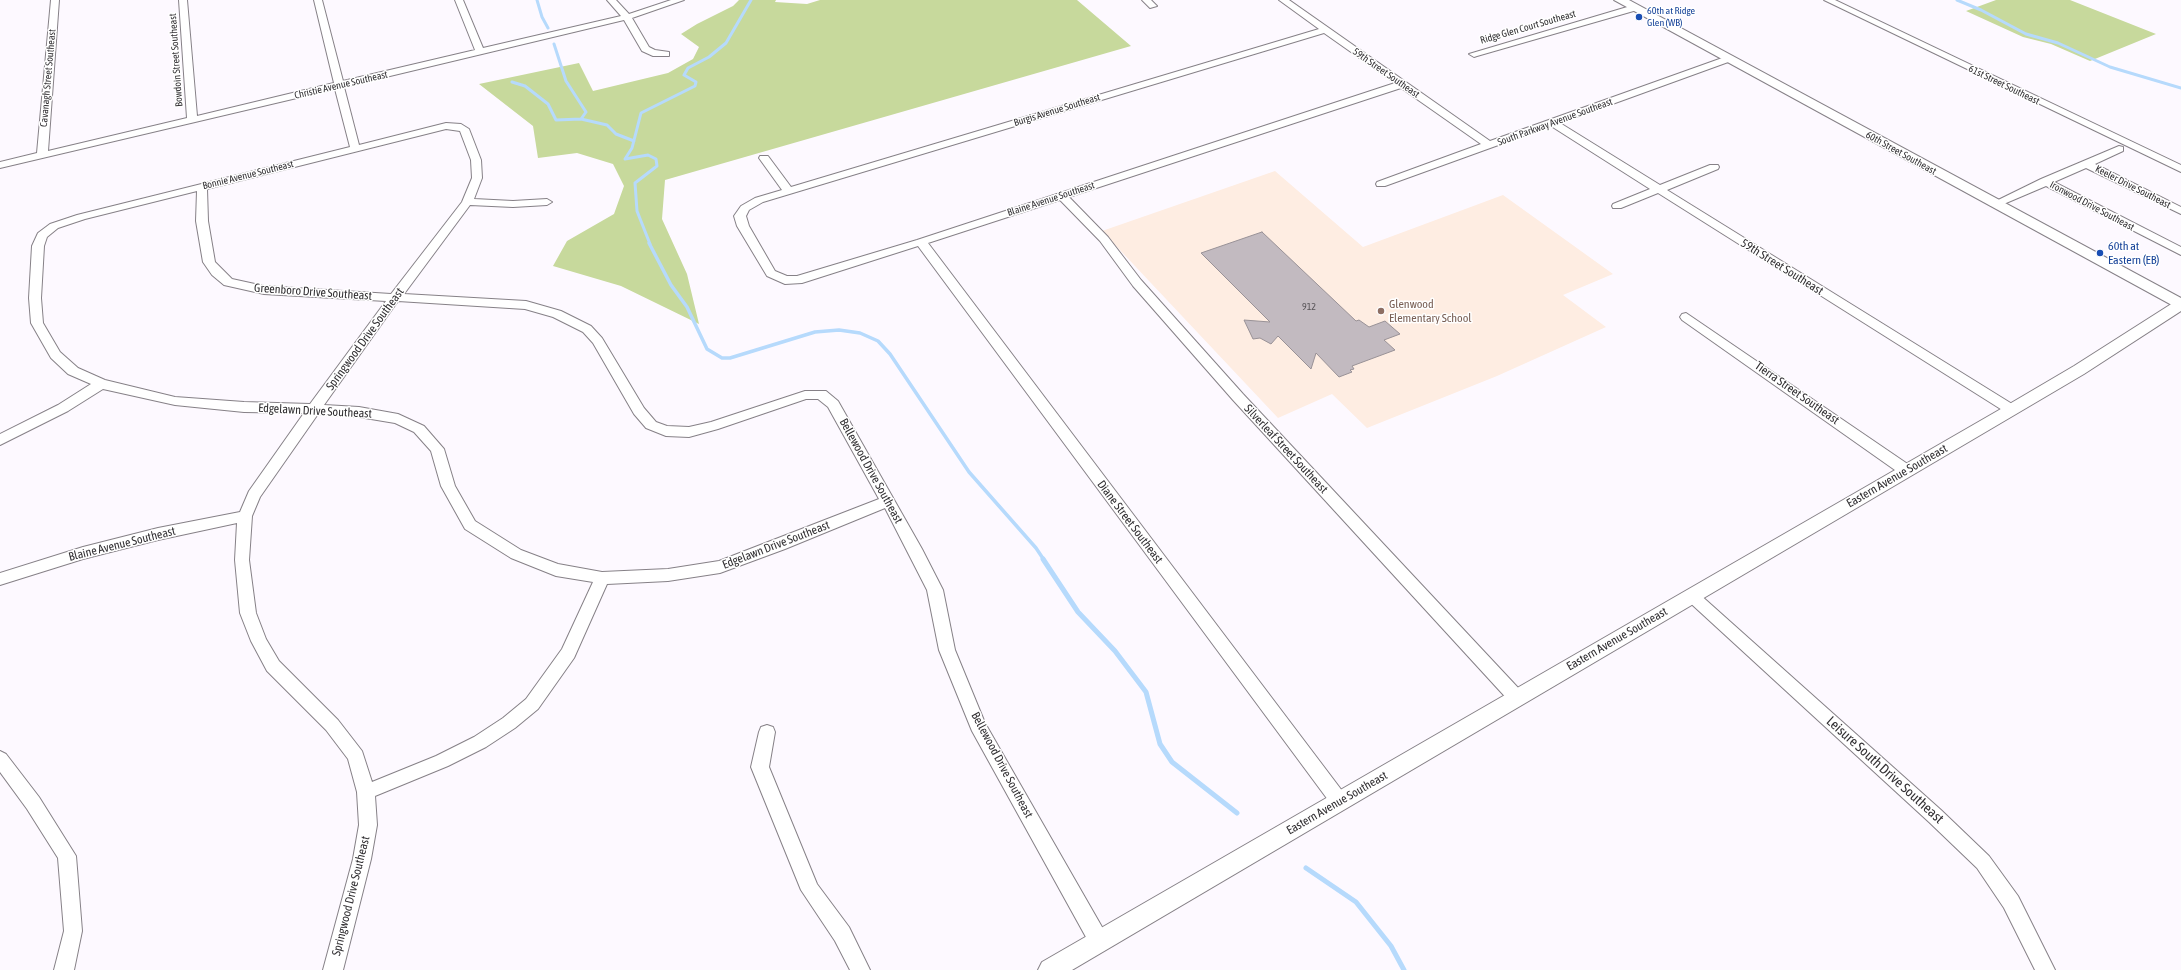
<!DOCTYPE html>
<html>
<head>
<meta charset="utf-8">
<style>
	body { margin:0 }
	canvas { display:block; background:#fdf9ff }
</style>
</head>
<body>
<canvas width="2181" height="970"></canvas>
<script>
const ctx = document.querySelector('canvas').getContext('2d');
ctx.lineJoin = 'round';
function fillPath(path, color) { ctx.fillStyle = color; ctx.fill(path, 'evenodd'); }
const toPath = rows => new Path2D(rows.map(r => 'M' + r).join(''));
function strokePath(path, color, width, dash) { ctx.strokeStyle = color; ctx.lineWidth = width; ctx.lineCap = dash ? 'butt' : 'round'; ctx.setLineDash(dash || []); ctx.stroke(path); }
function drawText(font, color, halo, rows, align = 'center') {
  ctx.font = font + ' "Asap Condensed",sans-serif'; ctx.lineWidth = 3; ctx.setLineDash([]); ctx.textBaseline = 'middle'; ctx.strokeStyle = halo; ctx.fillStyle = color; for (const [text, x, y, turn = 0] of rows) {
    ctx.save(); ctx.translate(x, y); ctx.rotate((+turn || 0) * Math.PI / 180); ctx.textAlign = isNaN(turn) ? turn : align; if (halo) ctx.strokeText(text, 0, 0); ctx.fillText(text, 0, 0); ctx.restore();
  }
}
const education = toPath([
	[1275,171,1363,247,1503,195,1613,274,1563,295,1606,327,1497,376,1367,428,1332,394,1278,418,1102,231]
]);
const green = toPath([
	[739,0,776,0,775,2,807,4,820,0,1077,0,1131,46,665,180,662,219,687,274,699,324,621,286,553,266,567,241,614,214,624,186,613,164,577,153,538,158,533,126,479,84,579,63,593,91,668,73,693,59,699,47,681,34,697,24,733,6],
	[1996,0,2070,0,2156,34,2090,61,2051,44,2023,37,1966,11]
]);
const streamFar2 = toPath([
	[537,0,542,17,548,28],
	[1957,0,1981,10,2026,34,2058,43,2110,67,2181,88],
	[554,44,566,81,586,112,581,119],
	[512,82,525,86,548,104,556,120,581,119,607,125,616,134,634,141],
	[650,244,637,211,635,183,657,166,656,159,648,155,625,159,632,148,641,113,695,86,696,82,684,75,688,68,709,57,726,43,751,0]
]);
const streamFar1 = toPath([
	[649,243,671,285,687,307,707,349,722,358,730,358,815,332,839,330,860,333,878,341,890,354,969,472,1036,548,1044,560]
]);
const stream = toPath([
	[1043,559,1078,612,1115,651,1146,692,1160,744,1172,762,1237,813],
	[1306,868,1356,902,1391,946,1404,970]
]);
const building = toPath([
	[1262,232,1356,321,1359,320,1369,327,1385,321,1400,334,1384,340,1395,350,1352,366,1354,369,1350,370,1352,372,1339,377,1316,353,1311,369,1278,336,1271,344,1260,338,1253,339,1244,320,1270,322,1201,253,1262,232]
]);
const minor = toPath([
	[51,0,59,0,48,151,187,118,179,0,187,0,197,116,334,83,314,0,322,0,343,81,475,50,455,0,463,0,483,48,621,16,607,0,616,0,629,14,671,0,684,0,632,18,649,47,655,50,669,52,669,56,653,56,642,51,624,20,344,87,359,145,446,123,461,124,469,129,481,160,482,178,474,199,513,201,547,199,552,202,547,205,513,207,470,205,404,294,526,301,561,311,591,326,602,338,644,408,656,422,667,426,689,427,711,422,805,391,826,391,838,401,922,549,943,590,955,650,985,723,1106,934,1108,941,1106,948,1099,950,1092,948,972,731,939,650,927,590,885,508,785,549,720,573,668,581,607,584,574,658,538,709,515,728,486,747,448,766,375,796,377,825,371,859,343,970,323,970,353,859,359,825,357,792,348,759,326,730,267,671,251,641,240,613,235,560,237,523,158,540,83,559,0,585,0,573,83,547,158,528,240,512,249,491,304,413,244,412,175,405,103,389,68,411,0,445,0,434,58,405,91,384,68,374,51,358,31,323,29,298,32,246,38,233,50,224,77,215,350,147,335,89,0,168,0,162,37,153,51,0],
	[446,129,460,131,471,160,472,178,462,202,391,294,264,286,232,279,215,262,208,221,207,189,446,129],
	[197,191,196,221,203,262,212,275,224,285,264,294,386,301,310,404,244,402,175,397,105,380,78,368,60,352,43,323,41,298,44,246,47,237,58,228,85,219,197,191],
	[398,301,525,309,553,317,583,332,593,343,634,414,646,428,666,436,689,437,718,429,806,399,818,399,828,407,879,499,719,561,668,569,602,572,558,564,521,550,475,521,455,486,444,449,424,426,398,414,359,407,324,405,398,301],
	[318,414,359,417,395,423,414,432,431,451,441,486,465,529,511,558,556,576,593,582,562,649,526,699,503,718,474,737,436,756,372,782,362,751,338,720,279,661,266,639,256,613,249,560,252,516,260,497,318,414],
	[1142,0,1151,0,1157,6,1150,8,1142,0],
	[1279,0,1289,0,1490,141,1725,57,1731,57,1731,61,1560,123,1660,185,1710,165,1718,165,1719,167,1718,169,1667,190,2017,407,2019,410,2017,413,2007,413,1658,193,1621,208,1613,208,1612,206,1613,204,1650,189,1551,126,1385,186,1377,186,1376,184,1377,182,1481,144,1401,88,1069,197,1108,237,1141,280,1243,394,1522,692,1524,697,1522,702,1516,704,1510,702,1233,400,1133,286,1100,241,1060,200,928,243,1346,796,1349,802,1346,808,1340,810,1334,808,918,246,802,283,785,284,767,276,737,226,734,216,741,206,755,198,782,190,759,158,760,156,768,156,791,187,1319,29,1279,0],
	[1324,33,1395,83,917,240,797,276,787,276,775,271,749,226,746,216,749,210,763,202,1324,33],
	[1824,0,1835,0,2181,165,2181,172,1824,0],
	[1634,5,1638,8,1637,10,1477,56,1474,57,1469,54,1634,5],
	[2119,146,2123,147,2123,151,2095,164,2181,207,2181,214,2086,168,2054,182,2181,247,2181,255,2046,186,1999,206,1991,206,1990,204,2041,179,2119,146],
	[1686,313,1912,467,1914,471,1912,475,1902,475,1682,320,1680,317,1682,314,1686,313],
	[1692,590,1697,592,1941,810,1989,856,2018,896,2055,970,2035,970,2004,908,1977,868,1929,822,1687,600,1684,596,1687,592,1692,590],
	[767,725,773,727,775,732,769,767,817,884,849,927,870,970,850,970,835,941,801,890,751,767,759,732,761,727,767,725],
	[0,751,6,754,39,797,76,856,82,931,74,970,54,970,64,931,58,858,27,809,0,772,0,751]
]);
const tertiary = toPath([
	[2181,299,2181,311,2084,374,1072,970,1038,970,1042,962,2006,406,2074,366,2176,301,2181,299]
]);
const secondary = toPath([
	[1614,0,1629,0,2181,298,2181,310,1614,0]
]);
const markers = [
	[1639,17,4,"#1a4fb4"],
	[2100,253,4,"#1a4fb4"],
	[1381,311,4,"#8d6e63"]
];
const farTransitnames = [
	["60th at Ridge",1647,11],
	["Glen (WB)",1647,23]
];
const farStreetnames = [
	["Ridge Glen Court Southeast",1528,27,-16],
	["Bowdoin Street Southeast",176,60,-94],
	["59th Street Southeast",1386,73,35],
	["Cavanagh Street Southeast",48,78,-85],
	["Christie Avenue Southeast",341,85,-13],
	["61st Street Southeast",2004,85,26],
	["Burgis Avenue Southeast",1057,110,-17],
	["South Parkway Avenue Southeast",1555,122,-20],
	["60th Street Southeast",1901,153,29],
	["Bonnie Avenue Southeast",248,175,-14],
	["Keeler Drive Southeast",2133,187,27],
	["Blaine Avenue Southeast",1051,199,-18],
	["Ironwood Drive Southeast",2092,206,28]
];
const numberNames = [
	["912",1309,307]
];
const transitNames = [
	["60th at",2108,246],
	["Eastern (EB)",2108,260]
];
const streetNames = [
	["59th Street Southeast",1782,267,32],
	["Greenboro Drive Southeast",313,292,4],
	["Springwood Drive Southeast",365,339,-54],
	["Tierra Street Southeast",1797,393,35],
	["Edgelawn Drive Southeast",315,411,3],
	["Silverleaf Street Southeast",1286,449,47],
	["Bellewood Drive Southeast",871,471,61],
	["Eastern Avenue Southeast",1897,476,-30],
	["Diane Street Southeast",1130,522,53],
	["Blaine Avenue Southeast",122,544,-14],
	["Edgelawn Drive Southeast",776,545,-21],
	["Eastern Avenue Southeast",1617,639,-30],
	["Bellewood Drive Southeast",1002,765,62],
	["Eastern Avenue Southeast",1337,803,-30],
	["Springwood Drive Southeast",351,896,-76]
];
const educationNames = [
	["Glenwood",1389,304],
	["Elementary School",1389,318]
];
const nearStreetnames = [
	["Leisure South Drive Southeast",1885,770,42]
];
fillPath(education, '#feede2');
fillPath(green, '#c7d99c');
strokePath(streamFar2, '#b6dafc', 3);
strokePath(streamFar1, '#b6dafc', 3.5);
strokePath(stream, '#b6dafc', 5);
fillPath(building, '#c2bac0');
strokePath(building, '#999297', 1);
strokePath(minor, '#868187', 2);
strokePath(tertiary, '#868187', 2);
strokePath(secondary, '#868187', 2);
fillPath(minor, '#fff');
fillPath(tertiary, '#fff');
fillPath(secondary, '#fff');
for (const [x, y, r, color] of markers) { const dot = new Path2D(); dot.arc(x, y, r, 0, 2 * Math.PI); ctx.fillStyle = color; ctx.fill(dot); strokePath(dot, '#fff', 1.5); }
drawText('10px', '#164399', '#fff', farTransitnames, 'left');
drawText('10px', '#323033', '#fff', farStreetnames);
drawText('10px', '#565256', null, numberNames);
drawText('12px', '#164399', '#fff', transitNames, 'left');
drawText('12px', '#323033', '#fff', streetNames);
drawText('12px', '#785e54', '#fff', educationNames, 'left');
drawText('14px', '#323033', '#fff', nearStreetnames);
</script>
</body>
</html>
